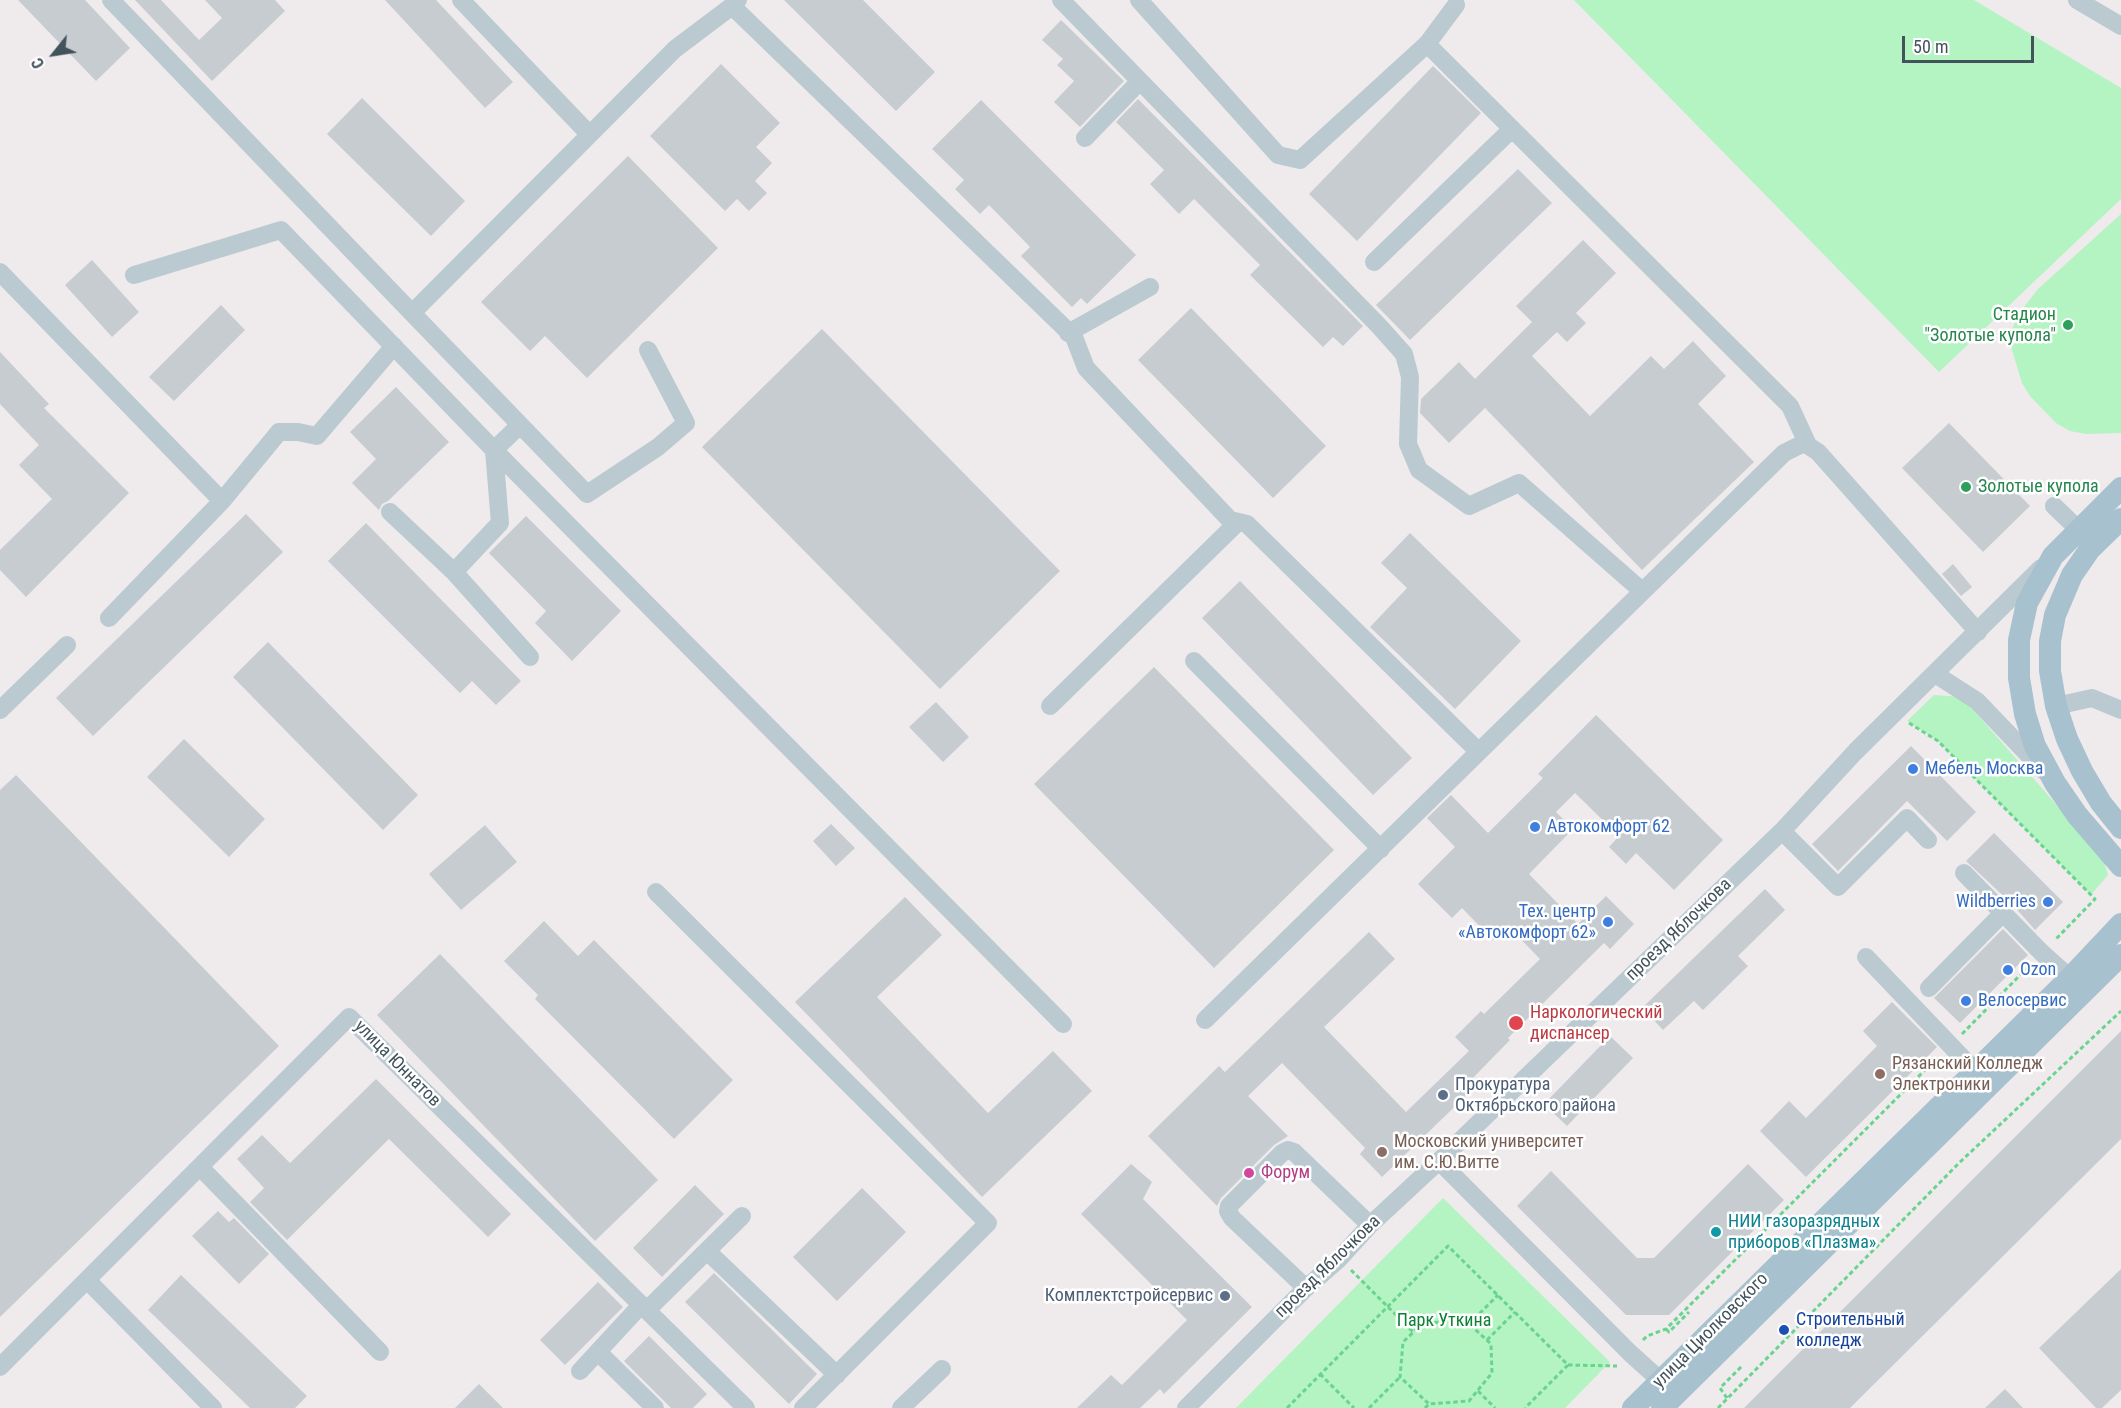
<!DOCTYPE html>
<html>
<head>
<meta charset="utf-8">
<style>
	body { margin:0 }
	#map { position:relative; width:2121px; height:1408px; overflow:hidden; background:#efebec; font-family:"Roboto Condensed",sans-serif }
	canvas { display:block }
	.north { position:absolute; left:24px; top:24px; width:60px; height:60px; -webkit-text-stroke:4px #fff; paint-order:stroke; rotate:240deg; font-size:16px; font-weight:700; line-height:24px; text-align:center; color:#42535b }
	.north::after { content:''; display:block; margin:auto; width:21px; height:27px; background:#42535b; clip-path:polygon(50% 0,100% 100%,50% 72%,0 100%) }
	.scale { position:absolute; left:1902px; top:36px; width:132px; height:27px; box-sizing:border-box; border:3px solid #42535b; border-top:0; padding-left:8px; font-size:18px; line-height:21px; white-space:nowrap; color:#42535b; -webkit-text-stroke:4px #fff; paint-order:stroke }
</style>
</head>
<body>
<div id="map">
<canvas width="2121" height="1408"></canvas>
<div class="north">С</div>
<div class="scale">50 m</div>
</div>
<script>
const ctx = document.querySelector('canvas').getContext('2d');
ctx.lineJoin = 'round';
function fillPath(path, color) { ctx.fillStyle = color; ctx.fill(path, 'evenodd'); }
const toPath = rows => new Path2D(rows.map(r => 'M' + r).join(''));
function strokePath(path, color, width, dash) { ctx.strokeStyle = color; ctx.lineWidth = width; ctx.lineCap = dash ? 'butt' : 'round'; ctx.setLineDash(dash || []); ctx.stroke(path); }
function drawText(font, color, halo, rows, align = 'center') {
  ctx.font = font + ' "Roboto Condensed",sans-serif'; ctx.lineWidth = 5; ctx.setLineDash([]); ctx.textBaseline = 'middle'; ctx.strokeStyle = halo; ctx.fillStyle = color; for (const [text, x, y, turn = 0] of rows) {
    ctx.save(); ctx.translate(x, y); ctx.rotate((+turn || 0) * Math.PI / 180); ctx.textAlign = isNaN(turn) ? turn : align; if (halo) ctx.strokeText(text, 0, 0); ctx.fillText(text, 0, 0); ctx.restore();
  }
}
const green = toPath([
	[1574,0,1974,0,2121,88,2121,199,1939,372],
	[2121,214,2121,433,2086,434,2070,431,2056,423,2030,396,2022,383,2012,350,2011,333,2017,316,2038,289],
	[1934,695,1962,697,2103,858,2108,875,2091,895,1938,741,1907,721],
	[1443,1198,1610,1362,1565,1408,1236,1408]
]);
const building = toPath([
	[18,0,85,0,130,48,96,81],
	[135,0,161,0,199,40,222,18,205,0,275,0,285,11,212,81],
	[385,0,436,0,513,82,485,108],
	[784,0,863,0,935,72,896,111],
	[1061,20,1124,81,1080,127,1054,102,1074,81,1057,65,1063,59,1042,40],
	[721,64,780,123,756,147,772,163,755,181,767,193,749,211,737,199,725,211,650,136],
	[1433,66,1481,113,1357,241,1309,194],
	[362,98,465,201,431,236,327,134],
	[1138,99,1363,326,1343,346,1333,337,1323,347,1250,275,1260,265,1194,199,1179,214,1150,184,1164,170,1116,122],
	[981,100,1136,255,1087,304,1081,298,1072,307,1021,256,1030,247,989,205,980,214,955,189,964,180,932,149],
	[628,156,718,248,587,378,545,336,530,351,481,302],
	[1518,169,1552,203,1410,340,1376,305],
	[1583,240,1616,273,1576,313,1586,323,1567,342,1557,332,1532,356,1590,416,1651,356,1664,369,1693,341,1726,376,1698,404,1754,462,1642,570,1485,408,1449,443,1420,413,1421,399,1459,362,1475,379,1532,322,1516,306],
	[92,260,139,312,112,337,65,285],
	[221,305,245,330,174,401,149,377],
	[1191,308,1326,446,1273,498,1138,360],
	[822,329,1060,571,940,689,702,447],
	[0,352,49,404,44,408,129,493,26,597,0,570,0,550,52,499,19,465,39,445,0,404],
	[396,387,449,442,388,501,382,504,379,510,352,483,376,459,350,432],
	[1949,423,2030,506,1983,552,1902,468],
	[246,514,283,552,93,736,56,698],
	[526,516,621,611,572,661,535,623,546,611,489,553],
	[366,523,521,681,496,705,472,681,460,693,328,561],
	[1410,533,1521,641,1455,709,1370,627,1407,588,1381,563],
	[1953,564,1972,587,1961,596,1942,574],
	[1240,581,1412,758,1373,795,1202,618],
	[268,642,418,795,383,830,233,677],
	[1154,667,1334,850,1214,968,1034,784],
	[936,702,969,737,943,762,909,727],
	[1596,715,1723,840,1674,890,1636,853,1626,864,1609,847,1619,836,1575,793,1556,812,1573,829,1529,874,1578,924,1606,896,1634,924,1610,949,1604,943,1508,1038,1510,1040,1468,1083,1473,1089,1382,1177,1360,1154,1365,1148,1282,1063,1248,1096,1288,1136,1274,1145,1221,1198,1217,1206,1148,1136,1219,1066,1225,1072,1369,932,1395,959,1324,1027,1406,1112,1469,1051,1455,1037,1481,1011,1484,1014,1540,959,1507,925,1493,940,1462,908,1452,918,1418,884,1455,847,1427,818,1451,795,1488,833,1543,778,1538,774],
	[184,739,265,819,229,857,147,777],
	[1911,746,1976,812,1947,841,1907,801,1838,871,1812,844],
	[16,775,279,1046,0,1317,0,790],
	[831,824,855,848,836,866,813,841],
	[485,825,517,862,461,910,429,874],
	[1994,833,2063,902,2035,930,2012,904,1966,861],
	[1765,889,1785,910,1738,956,1748,966,1703,1010,1694,1001,1663,1030,1642,1008],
	[905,897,942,935,877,997,988,1113,1053,1051,1092,1091,982,1197,795,1002],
	[544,921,578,956,594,940,733,1080,674,1139,535,999,538,995,504,961],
	[2003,929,2028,955,1960,1023,1934,998],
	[440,954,658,1180,595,1241,377,1015],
	[1892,1002,1937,1047,1806,1177,1760,1131,1789,1101,1806,1118,1877,1046,1863,1031],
	[2121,1031,2121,1139,1850,1408,1744,1408],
	[1610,1036,1633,1058,1567,1126,1544,1104],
	[376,1079,511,1214,488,1237,389,1139,287,1240,250,1202,264,1188,237,1159,262,1135,290,1163],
	[1131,1164,1152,1182,1143,1199,1252,1307,1164,1394,1160,1389,1140,1408,1077,1408,1111,1375,1122,1385,1187,1320,1081,1214],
	[1748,1164,1784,1200,1669,1315,1626,1315,1517,1206,1551,1171,1637,1258,1654,1258],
	[695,1185,724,1214,662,1277,633,1248],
	[862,1188,906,1232,837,1301,793,1257],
	[218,1211,229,1222,234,1218,269,1254,239,1284,192,1236],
	[2121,1269,2121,1390,2102,1408,2096,1408,2039,1348],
	[714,1273,817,1374,789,1404,685,1302],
	[181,1275,307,1396,295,1408,250,1408,148,1310],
	[598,1282,623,1307,565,1365,540,1340],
	[649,1336,707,1394,693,1408,671,1408,624,1361],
	[479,1384,503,1408,455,1408],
	[2005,1389,2023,1408,1985,1408]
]);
const path = toPath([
	[1909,723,1938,741,2095,899,2055,940],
	[1962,1034,2031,964],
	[1351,1270,1413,1332],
	[1469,1324,1498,1295],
	[1666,1329,1669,1332,1689,1312],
	[1487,1340,1515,1312],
	[1643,1340,1647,1336,1666,1329,1938,1057],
	[1568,1365,1617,1366],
	[1320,1374,1354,1408],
	[1478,1391,1495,1408],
	[1727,1398,1720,1388,1742,1366],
	[1287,1408,1448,1246,1568,1365,1525,1408],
	[1369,1408,1400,1377],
	[1425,1408,1429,1404,1469,1401,1492,1373,1491,1344,1466,1321,1423,1323,1403,1342,1400,1377,1429,1404],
	[1718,1408,1959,1163,2121,1011]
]);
const minor = toPath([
	[111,0,412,313,675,49,732,6],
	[461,0,589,134],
	[738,0,732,6,1074,337,1086,368,1230,520,1247,524,1479,752],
	[1061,0,1379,326,1404,354,1410,377,1408,444,1419,470,1469,506,1519,483,1642,591],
	[1139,0,1278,155,1300,160,1427,44,1456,5],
	[2077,0,2121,26],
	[1427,44,1790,406,1808,445],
	[1085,138,1140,81],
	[1374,262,1512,129],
	[0,272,222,501],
	[134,275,281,230,494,450,500,523,454,572,390,512],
	[412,313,587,494,658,447,686,423,648,350],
	[1068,333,1150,287],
	[520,425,494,450,1063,1024],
	[2054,506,2078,529],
	[454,572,530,657],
	[109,618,222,501,279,432,298,432,317,436,394,346],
	[1194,661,1381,849],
	[1935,674,1977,701,2043,770],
	[1050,706,1238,522],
	[2056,706,2092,698,2121,710],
	[0,710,67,645],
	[1782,831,1838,887,1907,818,1928,840],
	[1964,873,2042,953,2070,978],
	[656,892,988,1223,803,1408],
	[1866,957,1975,1071],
	[1929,988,2004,912],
	[1205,1020,1784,453,1804,443,1818,452,1978,632],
	[1439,1161,1630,1353,1671,1390],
	[200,1167,380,1352],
	[707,1251,837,1375],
	[87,1280,213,1408],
	[1306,1288,1232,1218,1228,1211,1229,1206,1282,1153,1288,1150,1294,1152,1370,1225],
	[647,1310,742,1216],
	[598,1352,655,1408],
	[0,1367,349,1017,746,1408],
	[580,1371,641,1305],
	[901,1408,942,1369],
	[1186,1408,1306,1288,1339,1259,1370,1225,1439,1161,1782,831,1856,751,2041,568]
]);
const major = toPath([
	[2121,488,2053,556,2027,603,2019,640,2019,678,2025,714,2035,746,2055,783,2077,815,2121,866],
	[2121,519,2090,549,2072,575,2055,615,2050,641,2050,671,2056,706,2067,739,2082,771,2101,803,2121,828],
	[1633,1408,2070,978,2121,924],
	[1662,1408,2121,955]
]);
const markers = [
	[2068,325,6,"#2e9e5b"],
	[1966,487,6,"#2e9e5b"],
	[1913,769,6,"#3f7fe0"],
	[1535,827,6,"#3f7fe0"],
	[2048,902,6,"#3f7fe0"],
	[1608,922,6,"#3f7fe0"],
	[2008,970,6,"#3f7fe0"],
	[1966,1001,6,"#3f7fe0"],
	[1516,1023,8,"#e0444e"],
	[1880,1074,6,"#8d6e63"],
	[1443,1095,6,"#5c6f8a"],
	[1382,1152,6,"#8d6e63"],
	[1249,1173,6,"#d1479c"],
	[1716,1232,6,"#0f9aa8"],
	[1225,1296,6,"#5c6f8a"],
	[1784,1330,6,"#1a4fb4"]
];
const leisureNames = [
	["Стадион",2056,315],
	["\"Золотые купола\"",2056,336],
	["Золотые купола",1978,487,"left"]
];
const shopNames = [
	["Мебель Москва",1925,769],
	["Автокомфорт 62",1547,827],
	["Wildberries",2036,902,"right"],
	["Тех. центр",1596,912,"right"],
	["«Автокомфорт 62»",1596,933,"right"],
	["Ozon",2020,970],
	["Велосервис",1978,1001]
];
const streetNames = [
	["проезд Яблочкова",1679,930,-44],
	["улица Юннатов",397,1064,45],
	["проезд Яблочкова",1328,1267,-44],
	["улица Циолковского",1711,1331,-45]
];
const healthNames = [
	["Наркологический",1530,1013],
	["диспансер",1530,1034]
];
const educationNames = [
	["Рязанский Колледж",1892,1064],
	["Электроники",1892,1085],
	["Московский университет",1394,1142],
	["им. С.Ю.Витте",1394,1163]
];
const serviceNames = [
	["Прокуратура",1455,1085],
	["Октябрьского района",1455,1106],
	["Комплектстройсервис",1213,1296,"right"]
];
const hotelNames = [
	["Форум",1261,1173]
];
const cultureNames = [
	["НИИ газоразрядных",1728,1222],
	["приборов «Плазма»",1728,1243]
];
const transitNames = [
	["Строительный",1796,1320],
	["колледж",1796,1341]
];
const parkNames = [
	["Парк Уткина",1444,1321]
];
fillPath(green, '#b4f3c2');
fillPath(building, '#c7ccd1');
strokePath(path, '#69d48f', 3, [4.5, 3]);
strokePath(minor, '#bacad0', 18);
strokePath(major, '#a8c1ce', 22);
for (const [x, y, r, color] of markers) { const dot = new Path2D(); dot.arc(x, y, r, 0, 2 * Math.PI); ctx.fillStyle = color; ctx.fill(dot); strokePath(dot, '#fff', 2); }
drawText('18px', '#27864d', '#fff', leisureNames, 'right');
drawText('18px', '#366cbe', '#fff', shopNames, 'left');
drawText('18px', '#42535b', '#fff', streetNames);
drawText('18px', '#be3a42', '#fff', healthNames, 'left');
drawText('18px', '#785e54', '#fff', educationNames, 'left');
drawText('18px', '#4e5e75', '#fff', serviceNames, 'left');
drawText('18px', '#b23c85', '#fff', hotelNames, 'left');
drawText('18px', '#0d838f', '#fff', cultureNames, 'left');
drawText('18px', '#164399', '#fff', transitNames, 'left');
drawText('18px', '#0d8236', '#fff', parkNames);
</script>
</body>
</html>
